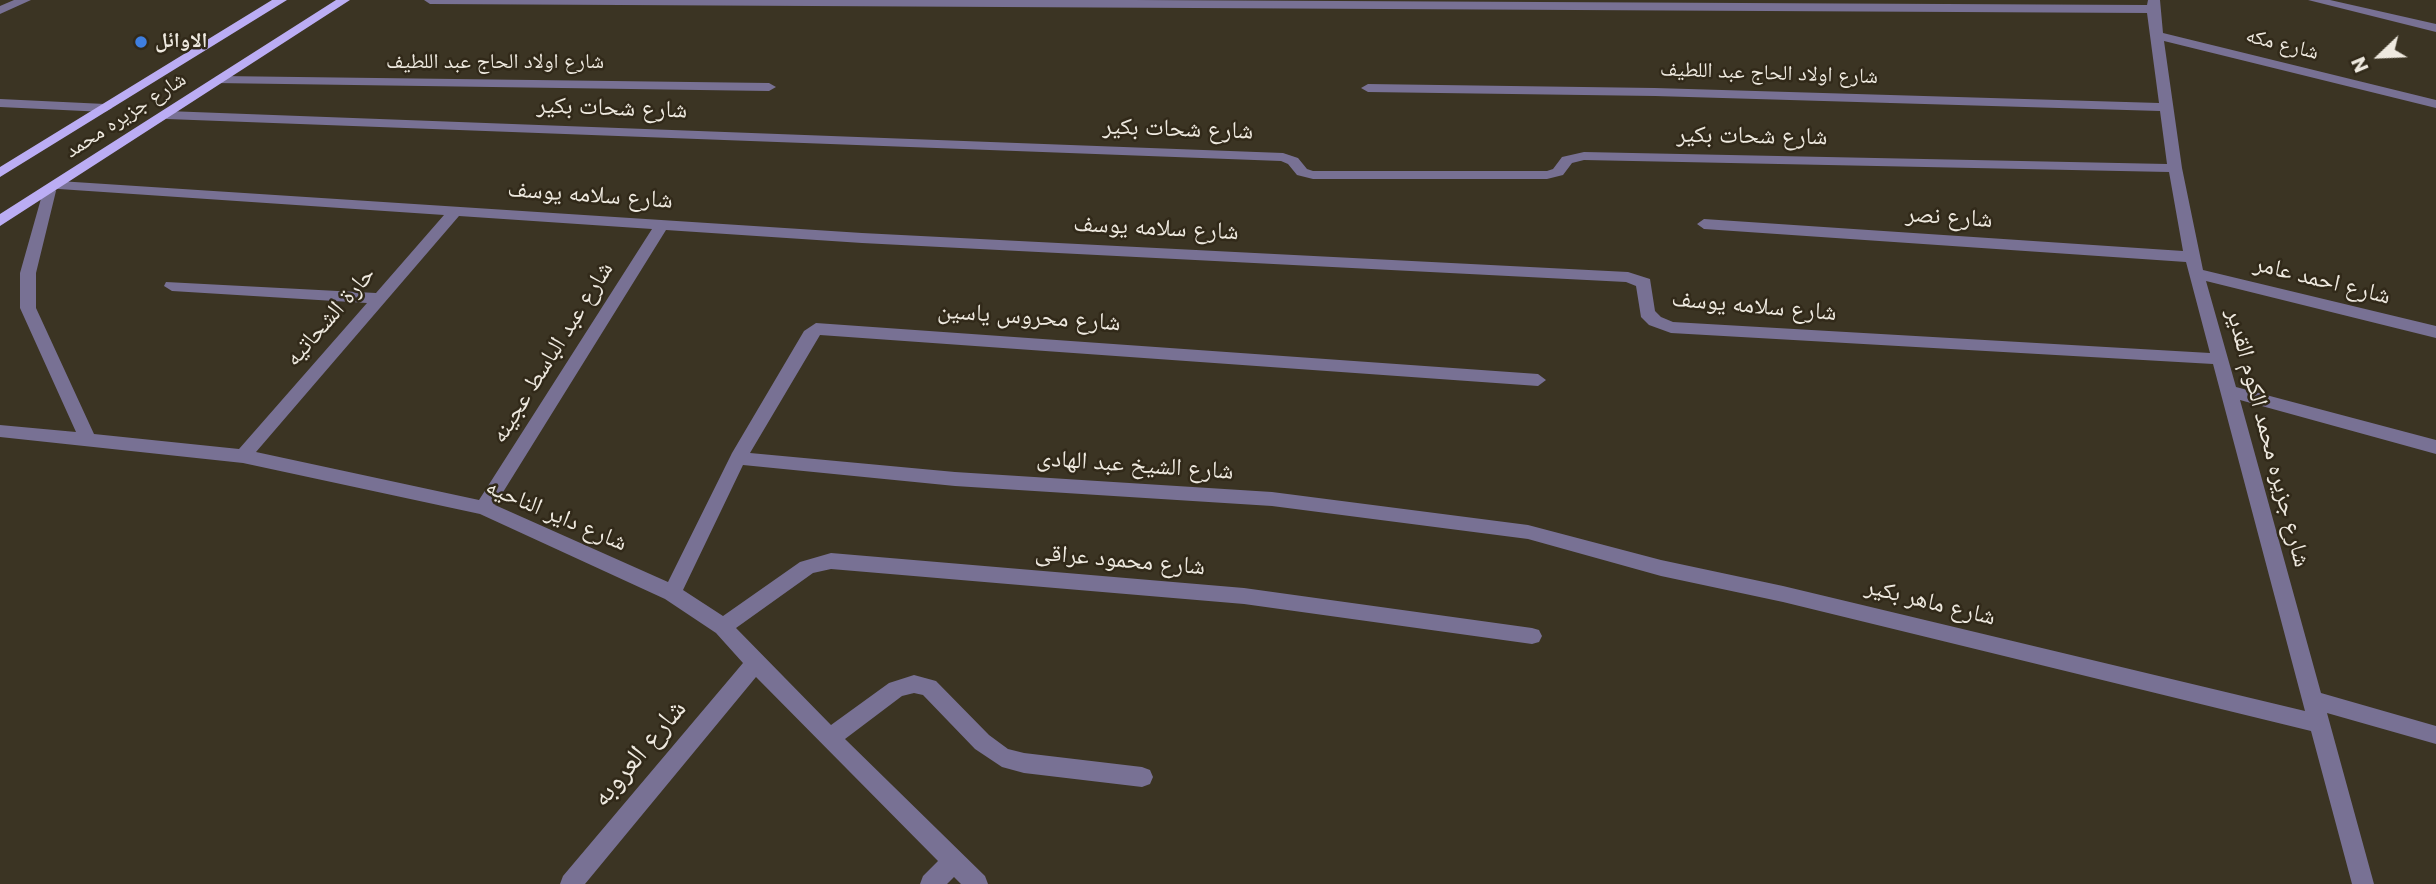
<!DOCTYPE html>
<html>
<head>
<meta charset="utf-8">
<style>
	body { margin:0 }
	#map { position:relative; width:2436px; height:884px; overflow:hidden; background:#3b3423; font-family:Poppins,sans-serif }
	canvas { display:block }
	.north { position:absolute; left:2345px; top:21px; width:70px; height:70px; -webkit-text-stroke:5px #312919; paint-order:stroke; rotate:247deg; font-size:19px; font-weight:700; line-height:28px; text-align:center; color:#eee9df }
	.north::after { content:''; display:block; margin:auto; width:24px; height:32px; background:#eee9df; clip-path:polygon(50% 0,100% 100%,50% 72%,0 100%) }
</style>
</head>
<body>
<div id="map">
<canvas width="2436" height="884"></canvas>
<div class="north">N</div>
</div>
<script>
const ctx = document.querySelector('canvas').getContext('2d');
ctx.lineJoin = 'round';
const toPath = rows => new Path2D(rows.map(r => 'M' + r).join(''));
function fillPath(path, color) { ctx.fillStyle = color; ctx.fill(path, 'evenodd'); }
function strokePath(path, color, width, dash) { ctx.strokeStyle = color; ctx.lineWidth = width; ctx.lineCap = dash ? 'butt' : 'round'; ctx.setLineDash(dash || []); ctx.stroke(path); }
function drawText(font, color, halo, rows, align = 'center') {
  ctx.font = font + ' Poppins,"Noto Naskh Arabic",sans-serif'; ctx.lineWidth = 5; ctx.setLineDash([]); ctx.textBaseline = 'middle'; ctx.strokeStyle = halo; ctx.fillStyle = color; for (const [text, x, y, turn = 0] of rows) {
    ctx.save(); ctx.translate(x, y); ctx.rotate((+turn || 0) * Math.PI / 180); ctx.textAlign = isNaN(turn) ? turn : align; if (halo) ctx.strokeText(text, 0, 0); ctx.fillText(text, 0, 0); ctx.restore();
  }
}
const minor = toPath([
	[14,0,31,0,0,14,0,6,14,0],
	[424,0,1136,0,2147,5,2148,0,2160,0,2163,33,2436,100,2436,108,2164,41,2182,168,2203,270,2436,326,2436,338,2206,281,2236,387,2436,440,2436,454,2240,400,2321,693,2436,726,2436,744,2327,713,2374,884,2352,884,2311,731,1783,602,1661,576,1528,539,1272,506,955,486,743,465,683,590,723,616,800,562,831,553,1244,588,1532,628,1539,630,1542,636,1539,642,1532,644,1244,604,831,569,813,573,736,628,831,725,889,683,914,675,936,681,989,735,1008,749,1024,753,1142,767,1150,770,1153,777,1150,784,1142,787,1024,773,1002,767,975,749,923,695,914,693,902,696,845,739,985,876,988,884,961,884,954,877,947,884,920,884,923,876,938,861,756,677,585,884,560,884,563,876,743,663,716,633,665,599,480,514,243,463,0,437,0,425,76,432,20,308,20,273,44,188,54,188,54,182,59,181,862,233,1628,272,1650,279,1655,311,1661,317,1673,322,2210,353,2186,262,1704,229,1697,224,1704,219,2183,251,2169,172,1584,160,1572,163,1563,175,1547,179,1313,179,1297,175,1288,164,1281,161,167,119,160,115,167,111,1283,153,1298,158,1307,169,1313,171,1547,171,1553,169,1562,157,1584,152,2167,164,2160,111,1655,96,1368,92,1361,88,1368,84,1655,88,2159,103,2147,13,430,4,424,0],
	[54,188,59,189,444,215,376,293,166,282,164,286,172,291,367,303,239,449,94,434,36,308,36,273,56,191,54,188],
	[459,216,652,229,479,500,256,452,459,216],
	[666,230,862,243,1626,282,1636,286,1641,317,1649,325,1671,333,2213,364,2305,711,1783,586,1661,560,1528,525,1272,492,955,472,750,453,820,335,1538,386,1546,380,1538,374,816,323,804,331,732,453,668,582,495,505,666,230],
	[2308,0,2330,0,2436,24,2436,32,2308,0],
	[220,76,769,83,776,87,769,91,215,83,215,77,220,76],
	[0,99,105,104,112,108,105,112,0,107,0,99]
]);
const major = toPath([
	[272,0,287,0,0,177,0,167,272,0],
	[336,0,350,0,0,226,0,214,336,0]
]);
const markers = [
	[141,42,7,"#3f7fe0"]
];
const farPoinames = [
	["الاوائل",155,42]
];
const farStreetnames = [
	["شارع مكه",2282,45,14],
	["شارع اولاد الحاج عبد اللطيف",495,63],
	["شارع اولاد الحاج عبد اللطيف",1769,74,2],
	["شارع جزيره محمد",126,116,-33]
];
const streetNames = [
	["شارع شحات بكير",612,109,2],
	["شارع شحات بكير",1178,130,2],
	["شارع شحات بكير",1752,137,1],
	["شارع سلامه يوسف",590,196,4],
	["شارع نصر",1949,218,4],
	["شارع سلامه يوسف",1156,229,3],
	["شارع احمد عامر",2322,281,14],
	["شارع سلامه يوسف",1754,307,5],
	["حارة الشحاتيه",331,317,-49],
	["شارع محروس ياسين",1029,318,4],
	["شارع عبد الباسط عجينه",553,353,-58],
	["شارع جزيره محمد الكوم القدير",2267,438,75],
	["شارع الشيخ عبد الهادى",1135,466,4],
	["شارع داير الناحيه",556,516,23],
	["شارع محمود عراقى",1120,561,5],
	["شارع ماهر بكير",1930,603,14]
];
const nearStreetnames = [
	["شارع العروبه",640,754,-50]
];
fillPath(minor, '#787194');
fillPath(major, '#bbadf4');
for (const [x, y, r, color] of markers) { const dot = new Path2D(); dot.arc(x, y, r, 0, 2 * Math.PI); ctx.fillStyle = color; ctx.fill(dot); strokePath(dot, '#312919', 2.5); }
drawText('bold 21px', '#eee9df', '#312919', farPoinames, 'left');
drawText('21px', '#eee9df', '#312919', farStreetnames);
drawText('24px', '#eee9df', '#312919', streetNames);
drawText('28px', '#eee9df', '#312919', nearStreetnames);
</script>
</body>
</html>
